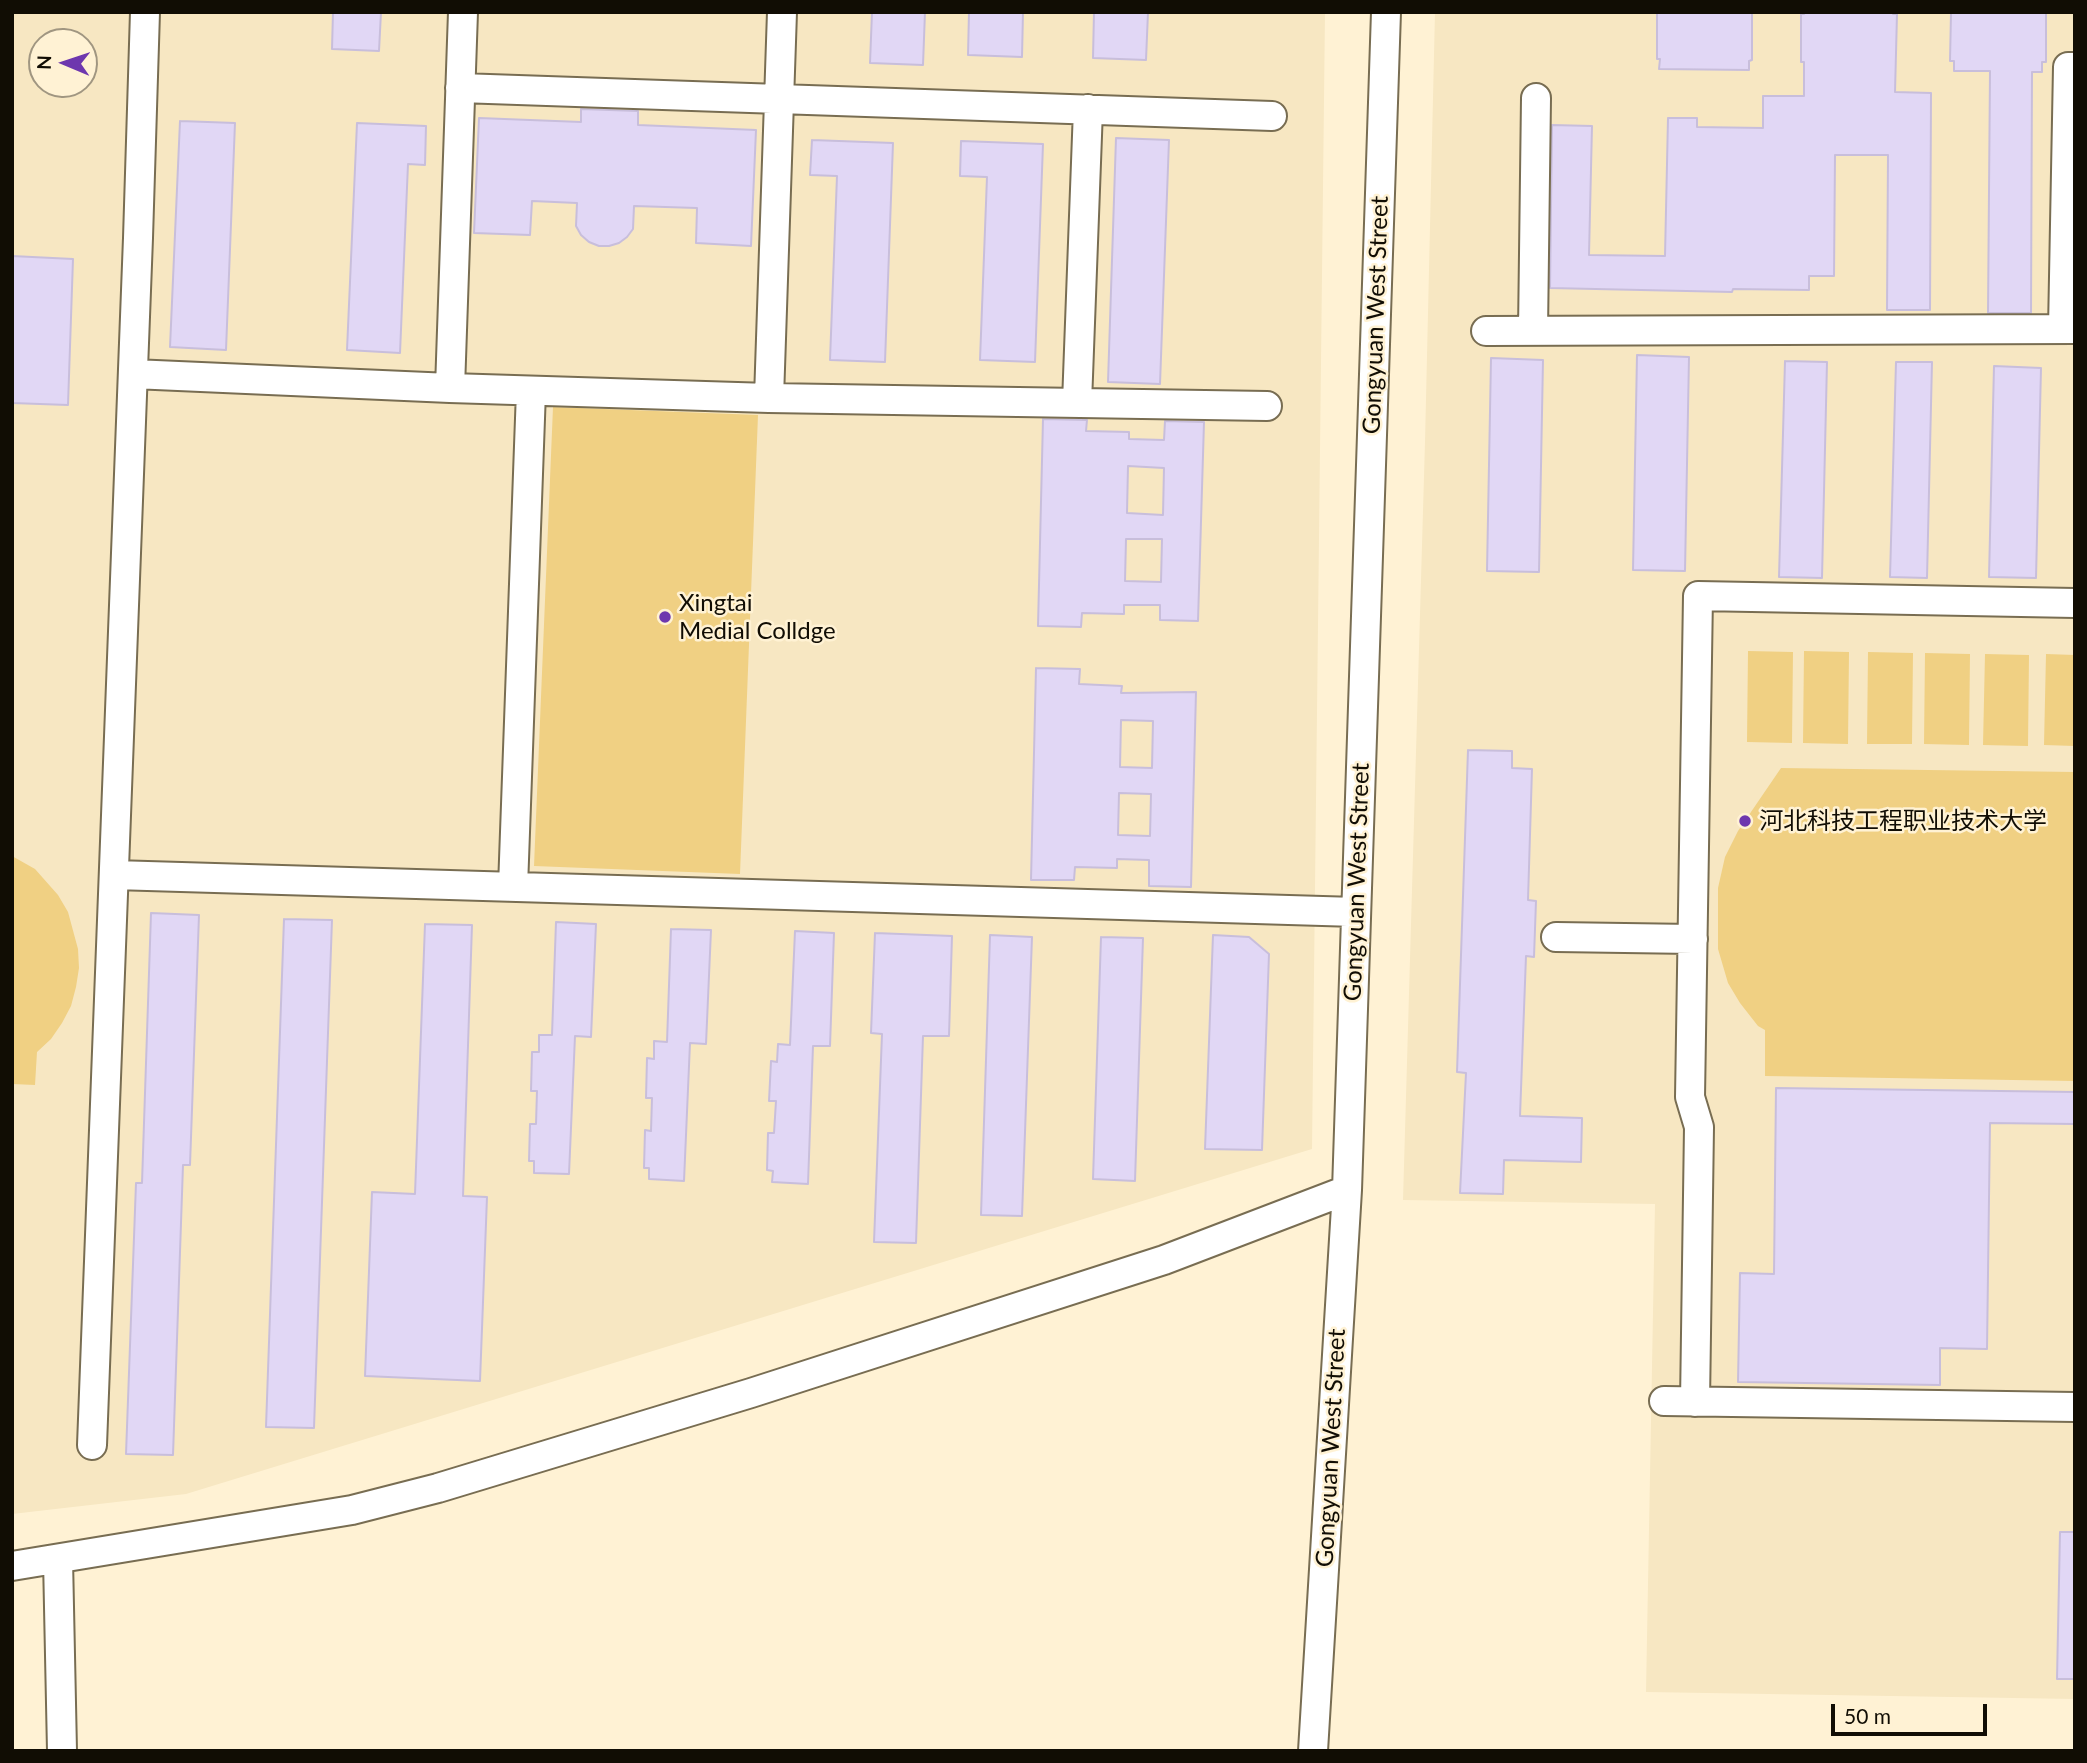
<!DOCTYPE html>
<html>
<head>
<meta charset="utf-8">
<style>
	body { margin:0 }
	#map { position:relative; width:2087px; height:1763px; overflow:hidden; background:#fff2d4; font-family:Lato,sans-serif }
	canvas { display:block }
	.frame { position:absolute; inset:0; border:14px solid #110d04; pointer-events:none }
	.north { position:absolute; left:28px; top:28px; width:70px; height:70px; box-sizing:border-box; background:#fff2d4; border:2px solid #a09681; border-radius:50%; rotate:272deg; font-size:19px; font-weight:700; line-height:28px; text-align:center; color:#110d04 }
	.north::after { content:''; display:block; margin:auto; width:24px; height:32px; background:#6e37ae; clip-path:polygon(50% 0,100% 100%,50% 72%,0 100%) }
	.scale { position:absolute; left:1831px; top:1704px; width:156px; height:32px; box-sizing:border-box; border:4px solid #110d04; border-top:0; padding-left:9px; font-size:21px; line-height:24px; white-space:nowrap; color:#110d04; -webkit-text-stroke:5px #fff2d4; paint-order:stroke }
</style>
</head>
<body>
<div id="map">
<canvas width="2087" height="1763"></canvas>
<div class="frame"></div>
<div class="north">N</div>
<div class="scale">50 m</div>
</div>
<script>
const ctx = document.querySelector('canvas').getContext('2d');
ctx.lineJoin = 'round';
function fillPath(path, color) { ctx.fillStyle = color; ctx.fill(path, 'evenodd'); }
const toPath = rows => new Path2D(rows.map(r => 'M' + r).join(''));
function strokePath(path, color, width, dash) { ctx.strokeStyle = color; ctx.lineWidth = width; ctx.lineCap = dash ? 'butt' : 'round'; ctx.setLineDash(dash || []); ctx.stroke(path); }
function drawText(font, color, halo, rows, align = 'center') {
  ctx.font = font + ' Lato,"Noto Sans SC",sans-serif'; ctx.lineWidth = 5; ctx.setLineDash([]); ctx.textBaseline = 'middle'; ctx.strokeStyle = halo; ctx.fillStyle = color; for (const [text, x, y, turn = 0] of rows) {
    ctx.save(); ctx.translate(x, y); ctx.rotate((+turn || 0) * Math.PI / 180); ctx.textAlign = isNaN(turn) ? turn : align; if (halo) ctx.strokeText(text, 0, 0); ctx.fillText(text, 0, 0); ctx.restore();
  }
}
const built = toPath([
	[12,12,1325,12,1312,1149,186,1494,12,1514],
	[42,42,84,42,84,84,42,84],
	[1435,12,2075,12,2075,1699,1646,1692,1655,1204,1403,1200,1425,442]
]);
const green = toPath([
	[553,407,758,415,740,874,534,866],
	[1748,651,1793,652,1792,743,1747,742],
	[1804,651,1849,652,1848,744,1803,743],
	[1868,652,1913,653,1912,744,1867,744],
	[1925,653,1970,654,1969,745,1924,744],
	[1985,654,2029,655,2028,746,1983,745],
	[2046,654,2075,655,2075,746,2044,745],
	[1781,768,2075,772,2075,1081,1765,1076,1765,1030,1758,1026,1740,1003,1728,983,1718,949,1718,888,1725,857,1738,831],
	[12,856,35,869,58,895,68,912,78,949,79,968,76,987,71,1006,62,1023,51,1039,37,1052,35,1085,12,1084]
]);
const building = toPath([
	[333,12,381,12,379,51,332,49,333,12],
	[872,12,925,12,923,65,870,63,872,12],
	[969,12,1023,12,1022,57,968,55,969,12],
	[1094,12,1148,12,1146,60,1093,58,1094,12],
	[1657,12,1752,12,1752,60,1749,61,1749,70,1659,69,1660,59,1657,59,1657,12],
	[1804,12,1893,12,1893,14,1897,14,1895,92,1931,93,1930,310,1887,310,1888,155,1835,155,1834,276,1809,276,1809,290,1733,289,1732,292,1550,288,1552,125,1592,126,1589,255,1665,256,1668,118,1697,118,1697,127,1763,128,1763,96,1804,96,1804,62,1801,62,1801,14,1804,14,1804,12],
	[1951,13,2046,13,2046,62,2042,62,2042,72,2032,72,2031,313,1988,313,1990,71,1954,71,1954,61,1950,61,1951,13],
	[581,109,638,111,638,125,756,130,751,246,696,243,697,208,634,206,633,229,627,237,619,243,609,246,599,246,589,242,581,235,576,226,577,203,532,201,530,235,474,233,479,118,581,122,581,109],
	[180,121,235,123,226,350,170,347,180,121],
	[357,123,426,126,425,165,408,164,400,353,347,350,357,123],
	[1116,138,1169,140,1160,384,1108,382,1116,138],
	[812,140,893,143,885,362,830,360,837,176,810,175,812,140],
	[961,141,1043,144,1035,362,980,360,987,177,960,176,961,141],
	[12,256,73,259,68,405,12,403,12,256],
	[1637,355,1689,357,1685,571,1633,570,1637,355],
	[1491,358,1543,360,1539,572,1487,571,1491,358],
	[1785,361,1827,362,1822,578,1779,577,1785,361],
	[1896,362,1932,362,1927,578,1890,577,1896,362],
	[1994,366,2041,368,2036,578,1989,577,1994,366],
	[1043,419,1087,420,1086,431,1129,432,1129,439,1164,440,1165,421,1204,422,1198,621,1160,620,1160,605,1124,605,1124,614,1082,613,1081,627,1038,626,1043,419],
	[1128,466,1164,468,1163,515,1127,513,1128,466],
	[1126,539,1162,539,1161,582,1125,581,1126,539],
	[1036,668,1080,669,1079,684,1122,686,1121,693,1196,692,1191,887,1149,886,1149,860,1117,859,1117,868,1075,867,1074,880,1031,880,1036,668],
	[1121,720,1153,721,1152,768,1120,767,1121,720],
	[1119,793,1151,794,1150,836,1118,835,1119,793],
	[1468,750,1512,751,1512,768,1532,769,1528,900,1536,901,1534,957,1526,956,1520,1116,1582,1118,1581,1162,1504,1160,1503,1194,1460,1193,1466,1073,1457,1072,1468,750],
	[151,913,199,915,190,1165,183,1165,173,1455,126,1454,136,1183,142,1183,151,913],
	[284,919,332,920,314,1428,266,1427,284,919],
	[556,922,596,924,591,1037,575,1036,569,1174,534,1173,534,1161,529,1161,530,1124,536,1124,537,1091,531,1091,532,1052,539,1052,539,1035,552,1035,556,922],
	[425,924,472,925,463,1196,487,1197,480,1381,365,1376,372,1192,415,1194,425,924],
	[671,929,711,930,706,1044,690,1043,684,1181,649,1179,649,1168,644,1168,645,1130,651,1131,652,1098,646,1098,647,1058,654,1059,654,1041,667,1042,671,929],
	[795,931,834,933,830,1046,813,1046,808,1184,772,1182,773,1171,767,1170,768,1133,774,1133,776,1101,769,1101,771,1061,777,1062,778,1044,790,1045,795,931],
	[875,933,952,936,949,1036,923,1036,916,1243,874,1242,882,1034,871,1033,875,933],
	[990,935,1032,937,1022,1216,981,1215,990,935],
	[1213,935,1249,937,1269,954,1262,1150,1205,1149,1213,935],
	[1101,937,1143,938,1135,1181,1093,1179,1101,937],
	[1776,1088,2075,1092,2075,1124,1990,1123,1987,1349,1940,1348,1940,1385,1738,1382,1740,1273,1774,1274,1776,1088],
	[2060,1532,2075,1532,2075,1679,2057,1679,2060,1532]
]);
const minor = toPath([
	[460,88,1272,116],
	[2063,329,2068,67,2075,67],
	[1486,331,2075,329],
	[1533,331,1536,98],
	[133,374,450,388,769,398,1267,406],
	[450,388,463,12],
	[769,398,782,12],
	[1077,403,1088,109],
	[114,875,1356,912],
	[513,887,531,391],
	[1556,937,1693,939],
	[1664,1401,2075,1407],
	[1695,1402,1699,1127,1690,1097,1698,596,2075,603],
	[92,1445,138,238,145,12],
	[58,1559,62,1751],
	[12,1566,352,1510,438,1488,751,1393,1164,1260,1347,1190],
	[1313,1751,1347,1190,1386,12]
]);
const markers = [
	[665,617,7,"#6e37ae"],
	[1745,821,7,"#6e37ae"]
];
const streetNames = [
	["Gongyuan West Street",1376,315,-88],
	["Gongyuan West Street",1357,882,-88],
	["Gongyuan West Street",1331,1448,-87]
];
const poiNames = [
	["Xingtai",679,603],
	["Medial Colldge",679,631],
	["河北科技工程职业技术大学",1759,821]
];
fillPath(built, '#f7e7c2');
fillPath(green, '#f0d083');
fillPath(building, '#e1d7f5');
strokePath(building, '#c8bedb', 2);
strokePath(minor, '#786d52', 32);
strokePath(minor, '#fff', 28);
for (const [x, y, r, color] of markers) { const dot = new Path2D(); dot.arc(x, y, r, 0, 2 * Math.PI); ctx.fillStyle = color; ctx.fill(dot); strokePath(dot, '#fff2d4', 2.5); }
drawText('24px', '#110d04', '#fff2d4', streetNames);
drawText('24px', '#110d04', '#fff2d4', poiNames, 'left');
</script>
</body>
</html>
